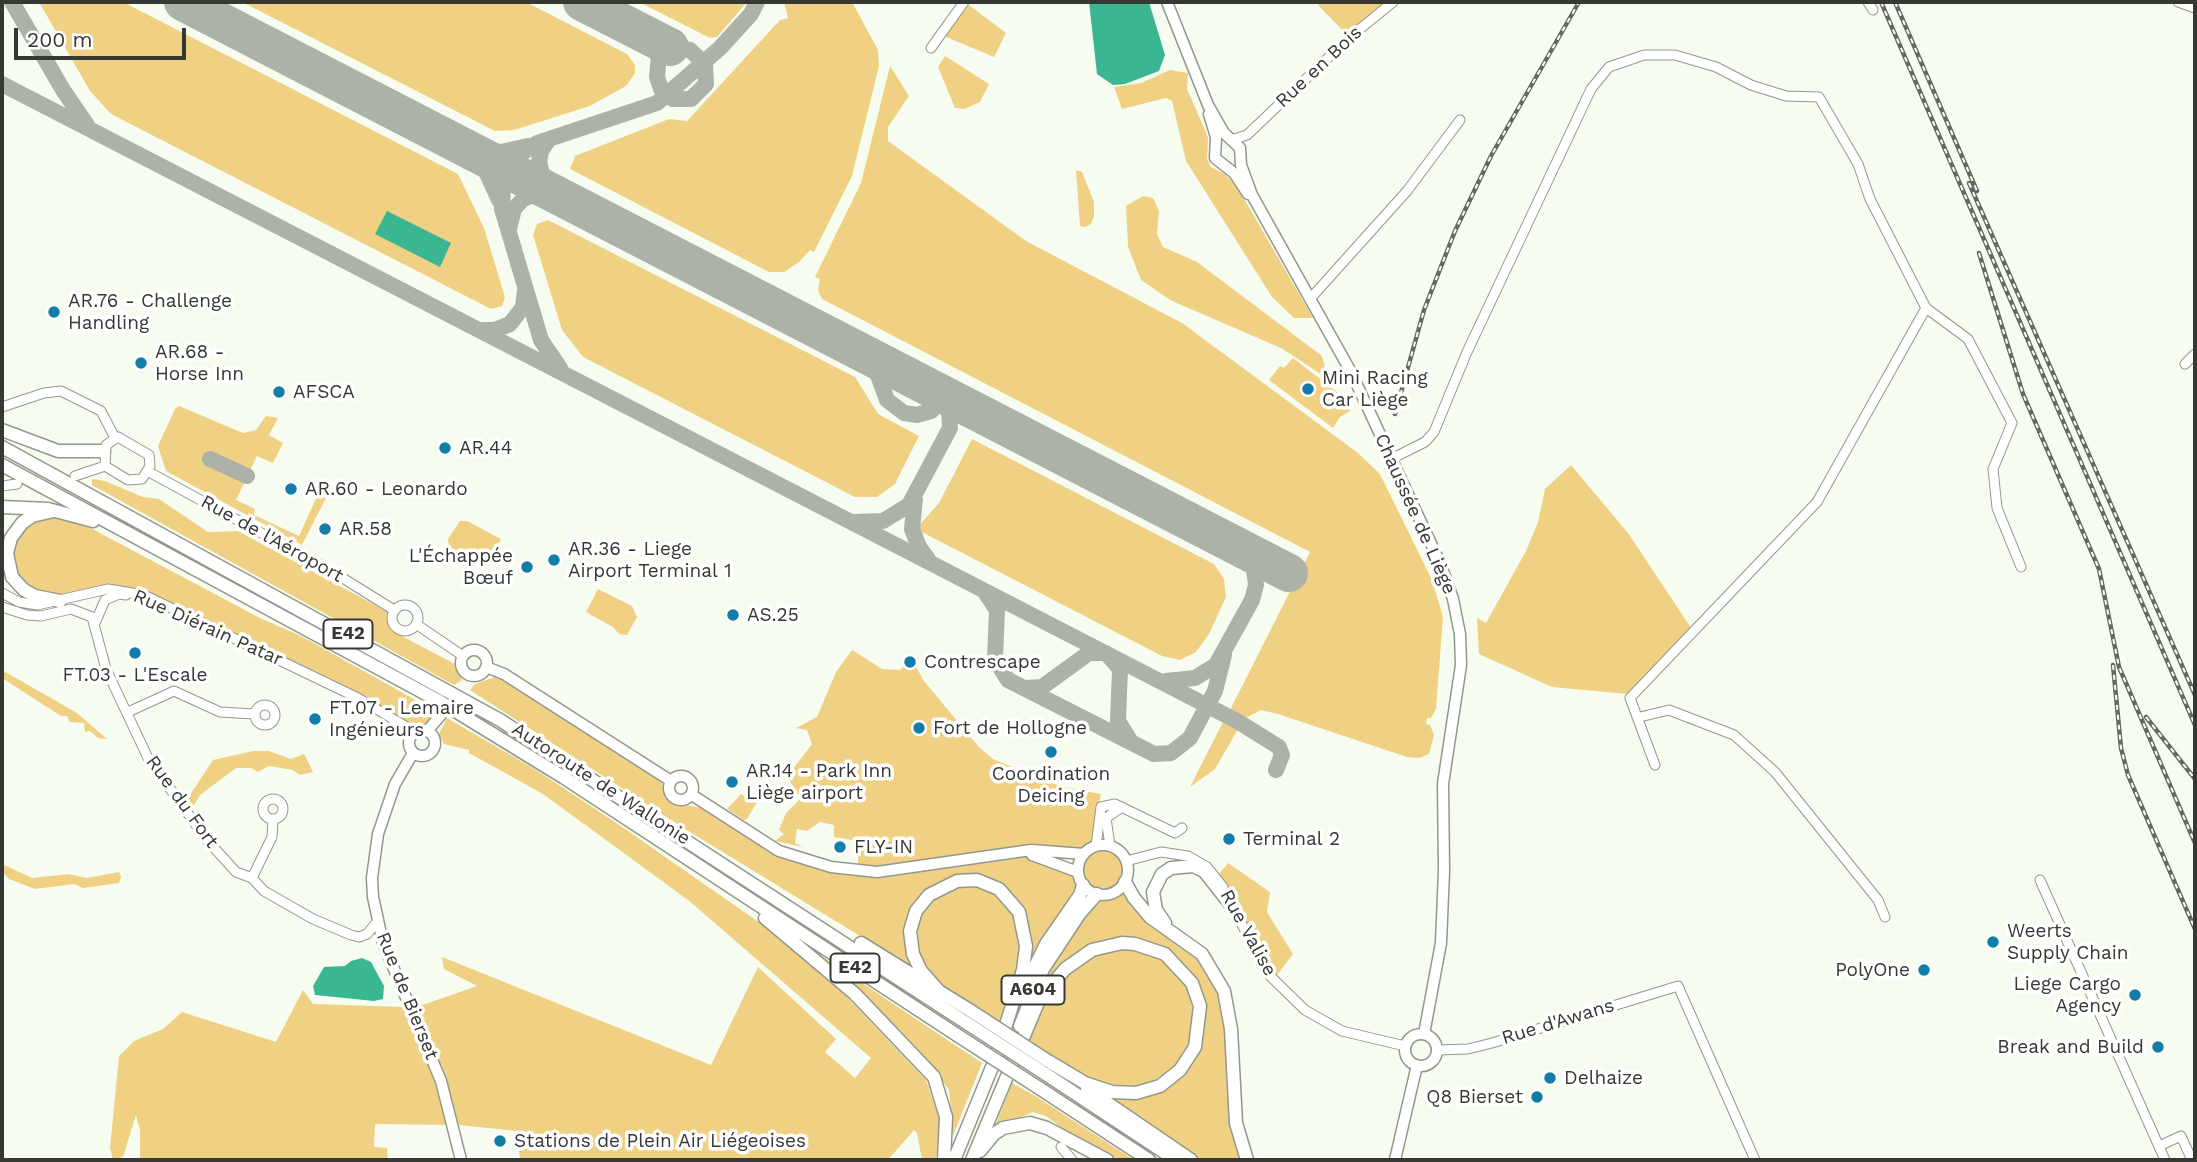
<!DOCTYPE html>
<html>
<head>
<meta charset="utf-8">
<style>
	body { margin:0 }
	#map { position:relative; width:2197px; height:1162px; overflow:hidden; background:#f6fdf0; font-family:"Work Sans",sans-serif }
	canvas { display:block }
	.frame { position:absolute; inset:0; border:4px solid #353833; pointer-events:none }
	.scale { position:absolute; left:14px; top:28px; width:172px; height:32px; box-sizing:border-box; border:4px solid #353833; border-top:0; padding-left:9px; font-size:21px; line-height:24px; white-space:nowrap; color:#353833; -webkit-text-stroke:5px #fff; paint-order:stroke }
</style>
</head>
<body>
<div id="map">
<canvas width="2197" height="1162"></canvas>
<div class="frame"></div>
<div class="scale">200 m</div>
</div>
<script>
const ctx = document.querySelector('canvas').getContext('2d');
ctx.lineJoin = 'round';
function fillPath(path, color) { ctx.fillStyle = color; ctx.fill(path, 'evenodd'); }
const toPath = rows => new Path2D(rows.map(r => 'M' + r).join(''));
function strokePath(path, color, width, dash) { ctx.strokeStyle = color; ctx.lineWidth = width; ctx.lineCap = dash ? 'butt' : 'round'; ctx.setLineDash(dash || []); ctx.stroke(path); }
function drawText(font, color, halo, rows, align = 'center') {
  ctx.font = font + ' "Work Sans",sans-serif'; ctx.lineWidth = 7; ctx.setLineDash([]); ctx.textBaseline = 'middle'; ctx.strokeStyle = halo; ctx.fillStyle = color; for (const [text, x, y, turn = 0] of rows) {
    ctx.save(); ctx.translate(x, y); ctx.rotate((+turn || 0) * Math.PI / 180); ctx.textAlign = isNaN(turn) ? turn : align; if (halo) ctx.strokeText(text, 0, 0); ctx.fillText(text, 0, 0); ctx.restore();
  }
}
const green = toPath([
	[39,2,123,2,458,174,484,228,505,297,502,306,491,309,111,114,90,91],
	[242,2,526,2,627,54,635,65,635,73,626,86,590,106,514,130,495,131],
	[639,2,747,2,717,37,710,38],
	[784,2,852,2,878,50,879,66,852,176,814,252,810,250,799,262,784,272,769,272,570,169,575,156,669,119,687,121,780,20,788,18],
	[1321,2,1385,2,1347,35,1318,5],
	[969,5,1006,33,994,57,944,36],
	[945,56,989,84,980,102,964,109,955,108,938,67],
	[890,66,909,96,888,127,888,141,1026,241,1182,323,1358,453,1380,474,1432,580,1443,617,1436,709,1431,718,1427,718,1426,724,1430,725,1434,735,1429,754,1419,758,1407,757,1278,714,1261,710,1244,719,1230,710,1310,552,822,299,818,290,820,279,815,277,861,183],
	[1170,70,1188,73,1187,89,1208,137,1207,159,1211,167,1225,174,1239,190,1313,318,1294,318,1272,297,1186,161,1172,101,1166,98,1122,109,1114,87,1141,83],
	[1076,170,1082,172,1094,202,1094,217,1090,225,1084,227,1080,226],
	[1143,196,1153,198,1159,211,1157,234,1163,247,1197,262,1322,356,1328,379,1283,349,1170,300,1141,280,1128,247,1126,206],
	[548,220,855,377,878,414,919,436,895,484,877,497,855,497,583,357,562,330,533,235,537,224],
	[1293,358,1350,402,1350,411,1340,417,1333,428,1269,380,1280,366,1284,368],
	[179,406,243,433,256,430,266,416,278,418,269,435,283,443,273,463,257,456,236,500,255,509,254,515,299,536,319,492,327,496,302,545,166,471,158,446,175,409],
	[972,439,1214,564,1224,579,1226,597,1209,634,1196,652,1180,660,1162,656,916,529,939,503],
	[1571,465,1628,533,1691,628,1628,694,1552,687,1479,654,1477,618,1486,623,1526,551,1538,522,1545,489],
	[92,479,105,481,143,497,159,499,208,532,238,531,388,612,388,623,396,633,455,664,462,680,454,685,92,485],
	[56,516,83,524,260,618,301,636,437,712,424,727,414,726,388,710,277,654,163,599,131,588,93,587,61,596,25,588,11,564,11,547,28,522],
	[460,521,467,521,501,539,489,563,461,548,454,551,449,547,448,539],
	[598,589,632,606,637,617,627,635,619,634,613,627,586,612],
	[852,650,882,669,900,670,908,663,915,665,924,681,979,747,993,759,1062,787,1101,794,1091,842,1081,850,1049,848,893,867,858,867,858,841,834,837,834,825,820,822,807,831,797,829,795,843,803,847,775,841,784,834,779,830,786,813,801,798,789,780,790,773,812,744,807,730,796,728,817,717,836,672],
	[2,670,77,713,107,739,98,738,90,731,85,732,84,723,70,722,67,716,61,716,2,678],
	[495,677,504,679,660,778,667,797,673,803,703,808,763,847,795,862,834,872,1017,856,1040,859,1073,871,1079,885,1036,957,1031,955,1031,936,1026,914,1013,894,993,880,979,876,966,874,944,879,924,892,905,933,908,957,914,969,685,829,470,690,475,684],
	[447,718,533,768,615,822,763,925,828,977,926,1080,939,1118,940,1141,935,1160,922,1160,917,1133,914,1130,888,1160,520,1160,517,1131,459,1125,414,1008,477,986,444,969,442,957,711,1065,758,967,836,1039,825,1052,855,1078,871,1058,688,900,543,794,469,753,469,750,444,744,439,734],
	[1224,720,1238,729,1215,769,1190,787],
	[253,751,269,751,291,759,304,754,313,772,300,775,293,770,269,766,258,772,251,768,236,768,200,795,192,809,186,801,213,760],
	[765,780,767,785,747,819,744,820,727,809,741,794,752,801],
	'1083 869a20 20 0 1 1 40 0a20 20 0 1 1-40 0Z',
	[1228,863,1270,892,1267,912,1293,954,1275,978,1219,874],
	[2,864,32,878,69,874,87,878,119,872,121,877,119,883,83,888,74,884,35,889,9,879,2,871],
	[974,885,993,891,1014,913,1021,941,1017,972,1000,1022,943,985,926,969,915,941,917,921,928,902,954,886],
	[1124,890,1189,947,1218,980,1245,1160,1197,1160,1107,1097,1153,1093,1201,1042,1204,1021,1189,971,1180,961,1167,951,1120,939,1040,992,1042,980,1071,931,1100,898],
	[811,949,982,1063,953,1136,949,1090,931,1064,864,995],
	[1124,949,1138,950,1162,960,1186,985,1194,1014,1192,1035,1178,1064,1160,1079,1136,1087,1110,1087,1083,1077,1028,1040,1044,1004,1070,971,1092,957],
	[303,990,313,1004,406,1007,429,1064,448,1125,375,1124,374,1147,387,1148,388,1160,140,1160,140,1130,136,1115,123,1157,113,1160,110,1148,119,1056,134,1041,163,1029,182,1012,276,1042],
	[1012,1083,1037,1097,1134,1160,1120,1160,1070,1134,1046,1116,1033,1112,994,1129]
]);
const water = toPath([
	[1089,2,1149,2,1165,55,1159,71,1125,84,1113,85,1097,74],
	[387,211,451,243,440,267,375,234],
	[362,958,371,962,384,986,383,999,374,1001,315,995,313,986,324,967,345,966,351,961]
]);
const taxiway = toPath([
	[12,2,63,90,87,125],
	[636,29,652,41,660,54],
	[656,45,659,55,657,77,661,89,673,99,691,99,706,84,705,64,690,50,671,47],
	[2,84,1237,721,1279,747,1282,755,1276,770],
	[448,138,483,165,499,200],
	[549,139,541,151,539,162,544,181,554,192],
	[470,149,501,152,528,146],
	[509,229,514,209,523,199,538,193,554,192],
	[482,330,495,330,510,324,523,307,525,291],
	[858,349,875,367,887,400,904,413,917,415,931,411,941,400,943,387],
	[861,351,898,360],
	[560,368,541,340,502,209,503,189,510,169,521,154,537,143,657,103,720,48,751,14,757,2],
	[210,459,247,476],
	[915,499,912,529,919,547,928,559],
	[855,522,883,521,909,505,950,428,949,410,940,395,885,363],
	[985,592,997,610,995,659,1008,680,1154,754,1171,753,1190,738,1215,691,1224,655],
	[1166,681,1195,678,1216,665,1252,600,1256,585,1254,569,1243,551,1188,519],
	[1025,688,1042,687,1089,653,1106,653,1120,669,1118,721,1131,742]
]);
const runway = toPath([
	[183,2,1289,573],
	[582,2,670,47]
]);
const minor = toPath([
	[1868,2,1873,10],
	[2178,2,2195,8],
	[931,48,964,2],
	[1231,140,1247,135,1350,37,1393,2],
	[1310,299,1407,191,1460,120],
	[2185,364,2195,354],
	[2,407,44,393,61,391,101,411,115,438],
	[118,437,149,455,150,466,142,479,128,480,105,466,106,445,118,437],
	[1391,459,1425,442,1434,432,1467,352,1591,89,1609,67,1644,55,1675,55,1716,67,1751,85,1786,96,1819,97,1858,164,1870,199,1926,308,1968,339,2012,423,1993,469,1997,508,2021,567],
	[149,472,333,572,394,610],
	[75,476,105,466],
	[2,486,17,484],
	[2,593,19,602,37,605,108,589,144,595,358,698,415,732],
	'392 618a13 13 0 1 1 26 0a13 13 0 1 1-26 0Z',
	[2,607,27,615,41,616,71,609,92,617,106,669,148,758,207,840,236,872,252,878,264,891,313,919,351,935,359,937,367,934,377,922],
	[95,623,105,600,119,594,126,595],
	[416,624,463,656],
	'255 715a10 10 0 1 1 20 0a10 10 0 1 1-20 0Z',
	[128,712,174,691,220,712,255,714],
	[1640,717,1669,710,1734,735,1775,772,1878,900,1885,917],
	[1655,765,1630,698,1817,502,1926,308],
	'263 809a10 10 0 1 1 20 0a10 10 0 1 1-20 0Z',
	[1096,846,1101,807,1115,804,1175,833,1182,828],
	[1110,846,1106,818,1122,807],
	[1126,861,1161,852,1188,856,1207,867,1223,887],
	[252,878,272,837,273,819],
	[2040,880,2165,1160],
	[1229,900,1268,974,1305,1010,1342,1031,1405,1046],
	[1437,1050,1468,1049,1492,1043,1678,986,1755,1160],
	[2159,1146,2181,1136,2192,1160],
	[1061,1147,1072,1160]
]);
const major = toPath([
	[1167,2,1208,105,1224,133,1240,148,1241,165,1252,195,1351,372,1441,565,1453,599,1460,634,1461,665,1443,784,1444,871,1441,943,1424,1034],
	[1209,114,1216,137,1215,158,1234,173,1248,194],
	'461 663a13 13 0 1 1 26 0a13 13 0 1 1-26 0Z',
	[486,667,504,674,671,781],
	'409 743a13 13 0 1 1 26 0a13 13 0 1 1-26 0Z',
	[427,731,441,715],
	[413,753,395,784,378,834,372,878,373,897,383,943,441,1081,461,1160],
	'669 788a12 12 0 1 1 24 0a12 12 0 1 1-24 0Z',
	[692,795,779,851,831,867,877,872,1031,850,1084,854],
	'1078 870a25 25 0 1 1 50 0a25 25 0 1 1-50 0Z',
	[1032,855,1078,872],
	'1405 1050a16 16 0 1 1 32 0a16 16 0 1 1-32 0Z',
	[1395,1160,1417,1065]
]);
const highway = toPath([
	[2,430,58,451,104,451],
	[2,447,500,720,965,1022],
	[2,465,439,701,563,777,957,1035],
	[2,507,48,509,93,521],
	[54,511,32,516,22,523,11,538,7,553,12,577,24,590,35,596,60,601],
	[1125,882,1134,898,1150,917,1202,954,1224,991,1231,1029,1236,1123,1247,1160],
	[765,918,855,994,934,1077,946,1117,944,1160],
	[1165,923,1156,910,1153,892,1162,874,1171,868,1193,866,1204,871,1231,905],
	[861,943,971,1011],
	[1026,985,1046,944,1080,895,1083,885],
	[938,990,921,971,913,954,910,931,916,911,929,895,957,881,977,880,999,889,1019,912,1026,946,1023,970,997,1054],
	[1020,1026,1043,969,1080,913,1097,894],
	[1044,1073,1176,1160],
	[1039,1088,1149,1160],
	[1087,1089,1191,1160],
	[980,1151,994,1134,1003,1128,1030,1123,1047,1128,1107,1160],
	[954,1160,999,1050],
	[972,1160,1039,1000,1065,969,1092,950,1122,943,1135,944,1165,954,1192,983,1200,1006,1195,1047,1180,1070,1160,1086,1136,1093,1112,1092,1085,1083,1048,1061]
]);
const rail = toPath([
	[1881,2,2195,725],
	[1895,2,1977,191],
	[1969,183,2195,695],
	[1979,253,2023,394,2099,569,2119,667,2195,843],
	[1395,414,1424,310,1455,231,1491,156,1579,2],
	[2113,665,2121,748,2128,775,2195,929],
	[2146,717,2195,779]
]);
const highwayBridge = toPath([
	[971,1011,1048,1061],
	[965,1022,1044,1073],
	[957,1035,1039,1088]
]);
const markers = [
	[54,312,7,"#127da7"],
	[141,363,7,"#127da7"],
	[1308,389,7,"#127da7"],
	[279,392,7,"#127da7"],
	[445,448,7,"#127da7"],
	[291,489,7,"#127da7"],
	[325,529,7,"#127da7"],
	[554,560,7,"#127da7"],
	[527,567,7,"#127da7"],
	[733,615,7,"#127da7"],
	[135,653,7,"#127da7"],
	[910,662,7,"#127da7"],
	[315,719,7,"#127da7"],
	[919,728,7,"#127da7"],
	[1051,752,7,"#127da7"],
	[732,782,7,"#127da7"],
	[1229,839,7,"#127da7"],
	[840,847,7,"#127da7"],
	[1993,942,7,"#127da7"],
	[1924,970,7,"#127da7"],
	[2135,995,7,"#127da7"],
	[2158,1047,7,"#127da7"],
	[1550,1078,7,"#127da7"],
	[1537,1097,7,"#127da7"],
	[500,1141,7,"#127da7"]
];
const shields = [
	[348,634,49],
	[855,968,49],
	[1033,990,63]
];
const shieldNames = [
	["E42",348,634],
	["E42",855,968],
	["A604",1033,990]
];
const streetNames = [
	["Rue en Bois",1319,67,-43],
	["Chaussée de Liège",1415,514,66],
	["Rue de l'Aéroport",272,539,29],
	["Rue Diérain Patar",208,628,24],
	["Autoroute de Wallonie",601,784,33],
	["Rue du Fort",182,802,54],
	["Rue Valise",1248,933,61],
	["Rue de Bierset",407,996,68],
	["Rue d'Awans",1558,1022,-17]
];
const poiNames = [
	["AR.76 - Challenge",68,301],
	["Handling",68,323],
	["AR.68 -",155,352],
	["Horse Inn",155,374],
	["Mini Racing",1322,378],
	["Car Liège",1322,400],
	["AFSCA",293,392],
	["AR.44",459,448],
	["AR.60 - Leonardo",305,489],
	["AR.58",339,529],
	["AR.36 - Liege",568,549],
	["Airport Terminal 1",568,571],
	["L'Échappée",513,556,"right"],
	["Bœuf",513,578,"right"],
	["AS.25",747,615],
	["Contrescape",924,662],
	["FT.03 - L'Escale",135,675,"center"],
	["FT.07 - Lemaire",329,708],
	["Ingénieurs",329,730],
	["Fort de Hollogne",933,728],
	["AR.14 - Park Inn",746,771],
	["Liège airport",746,793],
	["Coordination",1051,774,"center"],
	["Deicing",1051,796,"center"],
	["Terminal 2",1243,839],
	["FLY-IN",854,847],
	["Weerts",2007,931],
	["Supply Chain",2007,953],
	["PolyOne",1910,970,"right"],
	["Liege Cargo",2121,984,"right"],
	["Agency",2121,1006,"right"],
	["Break and Build",2144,1047,"right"],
	["Delhaize",1564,1078],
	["Q8 Bierset",1523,1097,"right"],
	["Stations de Plein Air Liégeoises",514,1141]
];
fillPath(green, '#f0d184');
fillPath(water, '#3bb693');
strokePath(taxiway, '#adb2a8', 16);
strokePath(runway, '#adb2a8', 38);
strokePath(minor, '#92988c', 11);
strokePath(major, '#92988c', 13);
strokePath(highway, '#92988c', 15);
strokePath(minor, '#fff', 9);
strokePath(major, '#fff', 10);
strokePath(highway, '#fff', 12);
strokePath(rail, '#646861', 4.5);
strokePath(rail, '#fff', 2, [5]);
strokePath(highwayBridge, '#92988c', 15, []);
strokePath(highwayBridge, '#fff', 12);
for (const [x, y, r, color] of markers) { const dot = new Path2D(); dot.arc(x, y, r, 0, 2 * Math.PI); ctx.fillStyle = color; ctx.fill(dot); strokePath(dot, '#fff', 2.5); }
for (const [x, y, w] of shields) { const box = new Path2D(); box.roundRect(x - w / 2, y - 14.5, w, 29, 5); ctx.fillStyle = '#fff'; ctx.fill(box); strokePath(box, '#353833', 2); }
drawText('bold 18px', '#353833', null, shieldNames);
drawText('19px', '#353833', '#fff', streetNames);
drawText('19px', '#353833', '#fff', poiNames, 'left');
</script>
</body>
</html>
